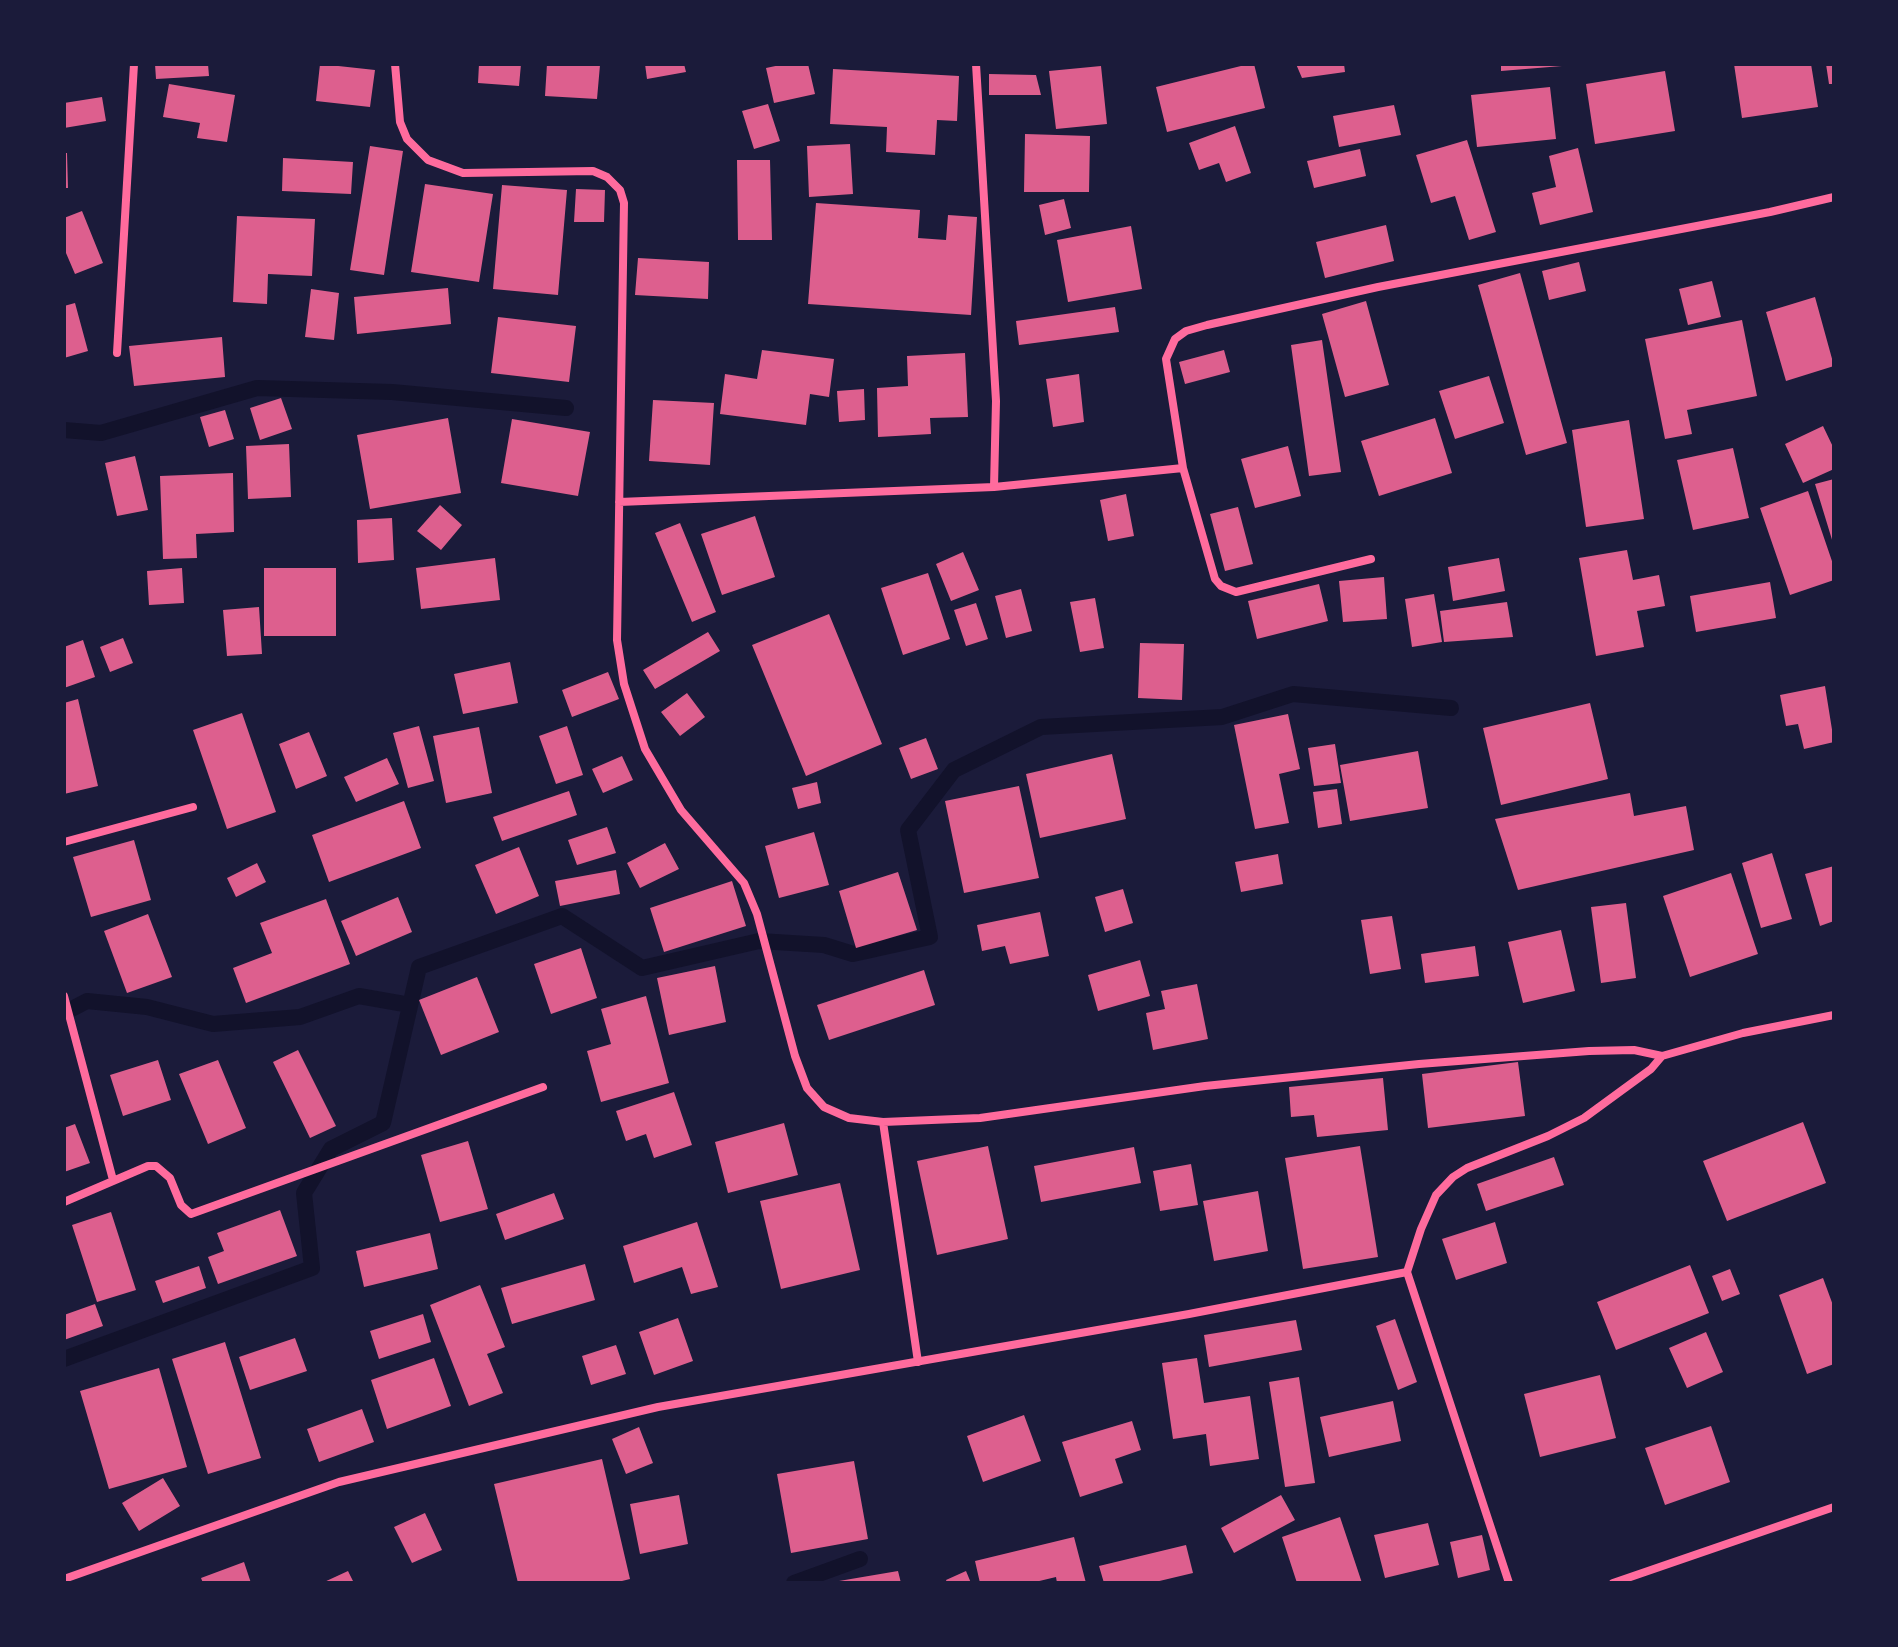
<!DOCTYPE html>
<html>
<head>
<meta charset="utf-8">
<style>
	body { margin:0 }
	#map { position:relative; width:1898px; height:1647px; overflow:hidden; background:#1b1b3a; font-family:"Varela Round",sans-serif }
	canvas { display:block }
	.frame { position:absolute; inset:0; border:66px solid #1b1b3a; pointer-events:none }
</style>
</head>
<body>
<div id="map">
<canvas width="1898" height="1647"></canvas>
<div class="frame"></div>
</div>
<script>
const ctx = document.querySelector('canvas').getContext('2d');
ctx.lineJoin = 'round';
const toPath = rows => new Path2D(rows.map(r => 'M' + r).join(''));
function strokePath(path, color, width, dash) { ctx.strokeStyle = color; ctx.lineWidth = width; ctx.lineCap = dash ? 'butt' : 'round'; ctx.setLineDash(dash || []); ctx.stroke(path); }
function fillPath(path, color) { ctx.fillStyle = color; ctx.fill(path, 'evenodd'); }
const stream = toPath([
	[64,430,101,433,257,388,392,392,566,408],
	[64,1013,87,1001,147,1007,213,1024,300,1017,359,996,410,1005],
	[64,1359,312,1268,304,1193,331,1149,383,1123,419,967,562,916,642,968,759,941,824,945,853,954,930,937,908,830,954,770,1041,727,1222,717,1293,694,1451,708],
	[794,1583,860,1559]
]);
const building = toPath([
	[155,64,208,64,209,76,156,79],
	[320,64,375,70,370,107,316,101],
	[479,64,521,64,519,86,478,83],
	[547,64,600,65,597,99,545,96],
	[645,64,684,64,686,72,647,79],
	[785,64,808,64,815,94,774,103,766,68],
	[1249,64,1254,64,1265,108,1167,132,1156,87],
	[1296,64,1344,64,1345,72,1302,78],
	[1501,64,1561,64,1562,66,1501,71],
	[1734,64,1811,64,1818,107,1742,118],
	[1826,64,1834,64,1834,84,1829,84],
	[1101,66,1107,124,1056,129,1049,71],
	[833,69,959,76,957,121,937,120,935,155,886,152,887,127,830,124],
	[1665,71,1675,131,1595,144,1586,84],
	[989,74,1036,75,1041,95,989,95],
	[169,84,235,95,227,142,197,138,200,123,163,117],
	[1550,87,1556,139,1477,147,1471,95],
	[102,97,106,121,64,128,64,103],
	[768,104,780,141,754,149,742,111],
	[1394,105,1401,135,1339,147,1333,116],
	[1235,126,1251,173,1226,182,1219,163,1199,170,1189,143],
	[1025,134,1090,136,1089,192,1024,192],
	[1467,140,1496,232,1469,240,1455,196,1431,203,1416,155],
	[850,144,853,194,809,197,807,146],
	[370,146,403,151,384,275,350,270],
	[1578,148,1593,212,1540,225,1532,193,1556,187,1549,156],
	[1360,149,1366,176,1314,188,1307,161],
	[64,153,67,153,68,188,64,188],
	[283,158,353,162,351,194,282,191],
	[737,160,770,160,772,240,738,240],
	[425,184,493,194,479,282,411,272],
	[502,185,567,190,558,295,493,289],
	[576,189,605,190,604,222,574,222],
	[1064,199,1071,228,1045,235,1039,205],
	[816,203,920,210,918,238,946,240,948,215,977,217,971,315,808,304],
	[82,211,103,263,75,274,66,253,64,254,64,218],
	[237,216,315,219,312,276,268,274,267,304,233,302],
	[1386,225,1394,261,1325,278,1316,242],
	[1131,226,1142,289,1068,302,1057,240],
	[638,258,709,262,708,299,635,295],
	[1579,262,1586,291,1549,300,1542,271],
	[1520,273,1567,443,1526,455,1478,285],
	[1712,281,1721,317,1688,325,1679,289],
	[448,288,451,324,357,334,354,297],
	[311,289,339,293,334,340,305,337],
	[1815,297,1834,366,1786,381,1766,312],
	[1366,301,1389,385,1345,397,1322,314],
	[75,303,88,351,64,358,64,306],
	[1115,307,1119,332,1019,345,1016,321],
	[498,317,576,326,569,382,491,373],
	[1742,320,1757,396,1687,410,1692,434,1665,439,1645,339],
	[222,337,225,377,134,386,129,346],
	[1322,340,1341,472,1309,476,1291,345],
	[762,350,834,359,829,397,810,394,806,425,720,414,725,374,757,379],
	[1224,350,1230,372,1185,384,1179,362],
	[965,353,968,417,930,418,931,434,878,437,877,388,908,386,907,356],
	[1079,374,1084,422,1053,427,1046,379],
	[1489,376,1504,423,1455,439,1439,391],
	[864,389,865,420,839,422,837,391],
	[281,398,292,429,260,440,250,408],
	[653,400,714,403,710,465,649,461],
	[225,410,234,439,209,447,200,417],
	[448,418,461,493,370,509,357,435],
	[1435,418,1452,473,1379,496,1361,441],
	[512,419,590,432,578,496,501,483],
	[1629,420,1644,519,1586,527,1572,430],
	[1823,426,1834,449,1834,469,1803,483,1785,444],
	[289,444,291,497,248,499,246,446],
	[1288,446,1301,496,1255,508,1241,459],
	[1733,448,1749,518,1693,530,1677,460],
	[135,456,148,510,117,516,105,463],
	[233,473,234,532,196,534,197,558,163,559,160,476],
	[1834,479,1834,543,1833,543,1815,484],
	[1808,491,1834,567,1834,580,1790,595,1760,508],
	[1126,494,1134,536,1108,541,1100,500],
	[440,505,462,525,441,550,417,531],
	[1238,507,1253,564,1225,571,1210,514],
	[755,516,775,577,722,595,701,534],
	[392,518,394,560,358,563,357,520],
	[680,523,716,612,692,622,655,533],
	[1627,550,1633,580,1659,575,1665,606,1637,611,1644,647,1596,656,1579,558],
	[963,552,979,590,951,601,936,564],
	[495,558,500,600,421,609,416,568],
	[1499,558,1505,591,1453,601,1448,567],
	[182,568,184,603,149,605,147,571],
	[264,568,336,568,336,636,264,636],
	[928,573,950,639,903,655,881,588],
	[1384,577,1387,619,1343,622,1339,581],
	[1770,582,1776,618,1696,632,1690,596],
	[1319,584,1328,621,1257,639,1248,601],
	[1021,589,1032,631,1006,638,995,596],
	[1434,594,1442,642,1412,647,1405,599],
	[1095,598,1104,648,1080,652,1070,602],
	[1507,602,1513,637,1444,642,1440,611],
	[976,603,988,639,966,646,954,610],
	[259,607,262,654,227,656,223,610],
	[829,614,882,744,806,776,752,645],
	[708,632,720,651,655,689,643,670],
	[123,638,133,663,110,672,100,647],
	[83,640,95,677,64,688,64,647],
	[1140,643,1184,644,1182,700,1138,698],
	[510,662,518,703,463,714,454,674],
	[608,672,619,699,572,717,562,690],
	[1825,686,1834,742,1804,749,1798,724,1786,726,1780,695],
	[687,693,705,717,680,736,661,712],
	[78,699,98,786,64,794,64,703],
	[1590,703,1608,779,1501,805,1483,728],
	[242,713,276,812,227,829,193,730],
	[1288,714,1300,769,1279,774,1289,823,1255,829,1234,725],
	[419,726,434,781,408,788,393,733],
	[567,726,583,775,556,784,539,736],
	[479,727,492,793,446,803,433,736],
	[309,732,327,776,296,789,279,744],
	[926,738,938,769,911,779,899,748],
	[1335,744,1341,783,1314,786,1308,748],
	[1418,751,1428,808,1350,821,1340,765],
	[1112,754,1126,819,1040,838,1026,774],
	[622,756,633,780,603,793,592,769],
	[387,758,399,784,356,802,344,777],
	[817,782,821,803,798,809,792,788],
	[1019,786,1039,878,964,893,945,801],
	[1337,789,1342,824,1318,828,1313,792],
	[569,791,577,815,502,841,493,817],
	[1630,793,1634,816,1686,806,1694,850,1518,890,1495,819],
	[404,801,421,848,329,882,312,835],
	[607,827,616,853,577,865,568,840],
	[814,832,829,885,779,898,765,846],
	[134,840,151,900,91,917,73,857],
	[665,843,679,869,640,888,627,863],
	[519,847,539,896,496,914,475,865],
	[1772,853,1792,919,1761,928,1742,863],
	[1278,854,1283,884,1241,892,1235,862],
	[257,863,266,882,236,897,227,878],
	[1834,866,1834,921,1820,926,1805,874],
	[616,870,620,894,560,906,555,881],
	[898,872,917,930,856,948,839,891],
	[1731,873,1758,954,1690,977,1663,896],
	[732,881,746,926,664,952,650,908],
	[1123,889,1133,923,1105,932,1095,897],
	[398,897,412,932,356,956,341,921],
	[326,899,350,964,246,1003,233,968,272,953,260,923],
	[1626,903,1636,978,1601,983,1591,907],
	[1040,912,1049,956,1010,964,1005,946,982,951,977,925],
	[148,914,172,977,127,993,104,931],
	[1392,916,1401,969,1370,974,1361,920],
	[1561,930,1575,991,1523,1003,1508,942],
	[1475,946,1479,976,1425,983,1421,954],
	[581,948,597,998,551,1014,534,964],
	[1140,960,1150,996,1098,1011,1088,975],
	[715,966,726,1022,669,1035,657,978],
	[924,970,935,1005,829,1040,817,1005],
	[477,977,499,1032,441,1055,419,1000],
	[1197,984,1208,1039,1153,1050,1146,1013,1165,1009,1161,991],
	[646,996,669,1083,601,1102,587,1051,611,1044,601,1009],
	[298,1050,336,1126,310,1138,273,1062],
	[158,1060,171,1100,123,1116,110,1075],
	[218,1060,246,1128,208,1144,179,1074],
	[1518,1062,1525,1116,1428,1128,1422,1074],
	[1383,1078,1388,1130,1317,1137,1314,1115,1291,1117,1289,1087],
	[674,1092,692,1145,654,1158,646,1134,626,1141,616,1111],
	[1803,1122,1826,1183,1727,1221,1703,1161],
	[784,1123,798,1175,728,1193,715,1142],
	[75,1124,90,1163,64,1172,64,1128],
	[468,1141,488,1209,440,1222,421,1155],
	[988,1146,1008,1239,937,1255,917,1161],
	[1360,1146,1378,1257,1303,1269,1285,1158],
	[1134,1147,1141,1183,1041,1202,1034,1166],
	[1554,1157,1564,1185,1486,1211,1477,1184],
	[1191,1164,1198,1205,1160,1211,1153,1171],
	[840,1183,860,1270,781,1289,760,1201],
	[1258,1191,1268,1251,1214,1261,1203,1201],
	[554,1193,564,1219,505,1240,496,1214],
	[280,1210,297,1256,218,1284,208,1257,224,1251,217,1233],
	[111,1212,136,1290,97,1302,72,1225],
	[697,1222,718,1287,691,1294,682,1267,634,1283,623,1246],
	[1495,1222,1507,1263,1456,1280,1442,1239],
	[430,1233,438,1269,364,1287,356,1251],
	[585,1264,595,1300,512,1324,501,1288],
	[1690,1265,1709,1313,1616,1350,1597,1302],
	[199,1266,206,1288,163,1303,155,1281],
	[1730,1269,1740,1294,1722,1301,1712,1276],
	[1823,1278,1834,1308,1834,1364,1807,1374,1779,1295],
	[480,1285,505,1347,487,1354,503,1393,469,1406,430,1305],
	[95,1304,103,1326,64,1340,64,1315],
	[423,1314,431,1342,379,1359,370,1331],
	[678,1318,693,1361,654,1375,639,1332],
	[1395,1319,1417,1382,1398,1390,1376,1326],
	[1296,1320,1302,1350,1209,1367,1204,1335],
	[1706,1332,1723,1372,1687,1388,1669,1348],
	[295,1338,307,1371,250,1390,239,1357],
	[225,1342,261,1458,208,1474,172,1359],
	[616,1345,626,1374,591,1385,582,1356],
	[434,1358,451,1406,387,1429,371,1380],
	[1197,1358,1204,1403,1250,1396,1259,1459,1210,1466,1206,1434,1173,1439,1162,1363],
	[159,1368,187,1467,109,1489,80,1391],
	[1600,1375,1616,1438,1540,1457,1524,1394],
	[1299,1377,1315,1483,1285,1487,1269,1382],
	[1393,1401,1401,1441,1329,1457,1320,1417],
	[362,1409,374,1442,319,1462,307,1429],
	[1024,1415,1041,1461,983,1482,967,1436],
	[1132,1421,1141,1450,1115,1459,1123,1483,1080,1497,1062,1442],
	[1711,1426,1730,1482,1665,1505,1645,1448],
	[639,1427,653,1463,626,1474,612,1439],
	[602,1459,630,1579,614,1583,518,1583,494,1484],
	[854,1461,868,1539,791,1553,777,1474],
	[163,1478,180,1506,139,1531,122,1503],
	[679,1495,688,1544,640,1554,630,1504],
	[1281,1495,1295,1520,1234,1553,1221,1528],
	[425,1513,442,1550,412,1563,394,1527],
	[1340,1517,1362,1583,1297,1583,1282,1537],
	[1428,1523,1439,1565,1385,1578,1374,1535],
	[1482,1535,1490,1570,1458,1578,1450,1542],
	[1074,1537,1086,1583,1057,1583,1056,1577,1031,1583,980,1583,975,1561],
	[1186,1545,1193,1573,1151,1583,1104,1583,1099,1566],
	[244,1562,251,1583,203,1583,201,1578],
	[348,1571,354,1583,322,1583],
	[898,1571,901,1583,840,1583,839,1581],
	[966,1571,971,1583,947,1583,946,1580]
]);
const minor = toPath([
	[395,64,400,122,407,139,428,160,463,173,593,171,607,177,620,190,624,203,617,640,624,684,645,749,681,810,744,883,757,914,795,1056,807,1088,824,1107,849,1118,883,1122,980,1118,1205,1086,1419,1064,1589,1051,1634,1050,1662,1056],
	[976,64,996,401,994,487],
	[117,353,134,64],
	[619,502,994,487,1183,468],
	[1371,559,1236,592,1221,586,1215,579,1183,468,1166,359,1175,339,1186,331,1207,325,1378,287,1770,212,1834,197],
	[64,842,193,807],
	[64,996,113,1180],
	[883,1122,918,1362],
	[64,1202,148,1166,156,1166,170,1178,181,1205,191,1214,543,1087],
	[1407,1272,1421,1229,1436,1195,1453,1177,1467,1168,1548,1136,1584,1118,1651,1069,1662,1056,1743,1033,1834,1015],
	[1407,1272,1509,1583],
	[64,1579,339,1482,658,1407,1189,1314,1407,1272],
	[1613,1583,1834,1507]
]);
strokePath(stream, '#12122b', 16);
fillPath(building, '#dd5f8e');
strokePath(minor, '#ff6b9d', 8);
</script>
</body>
</html>
